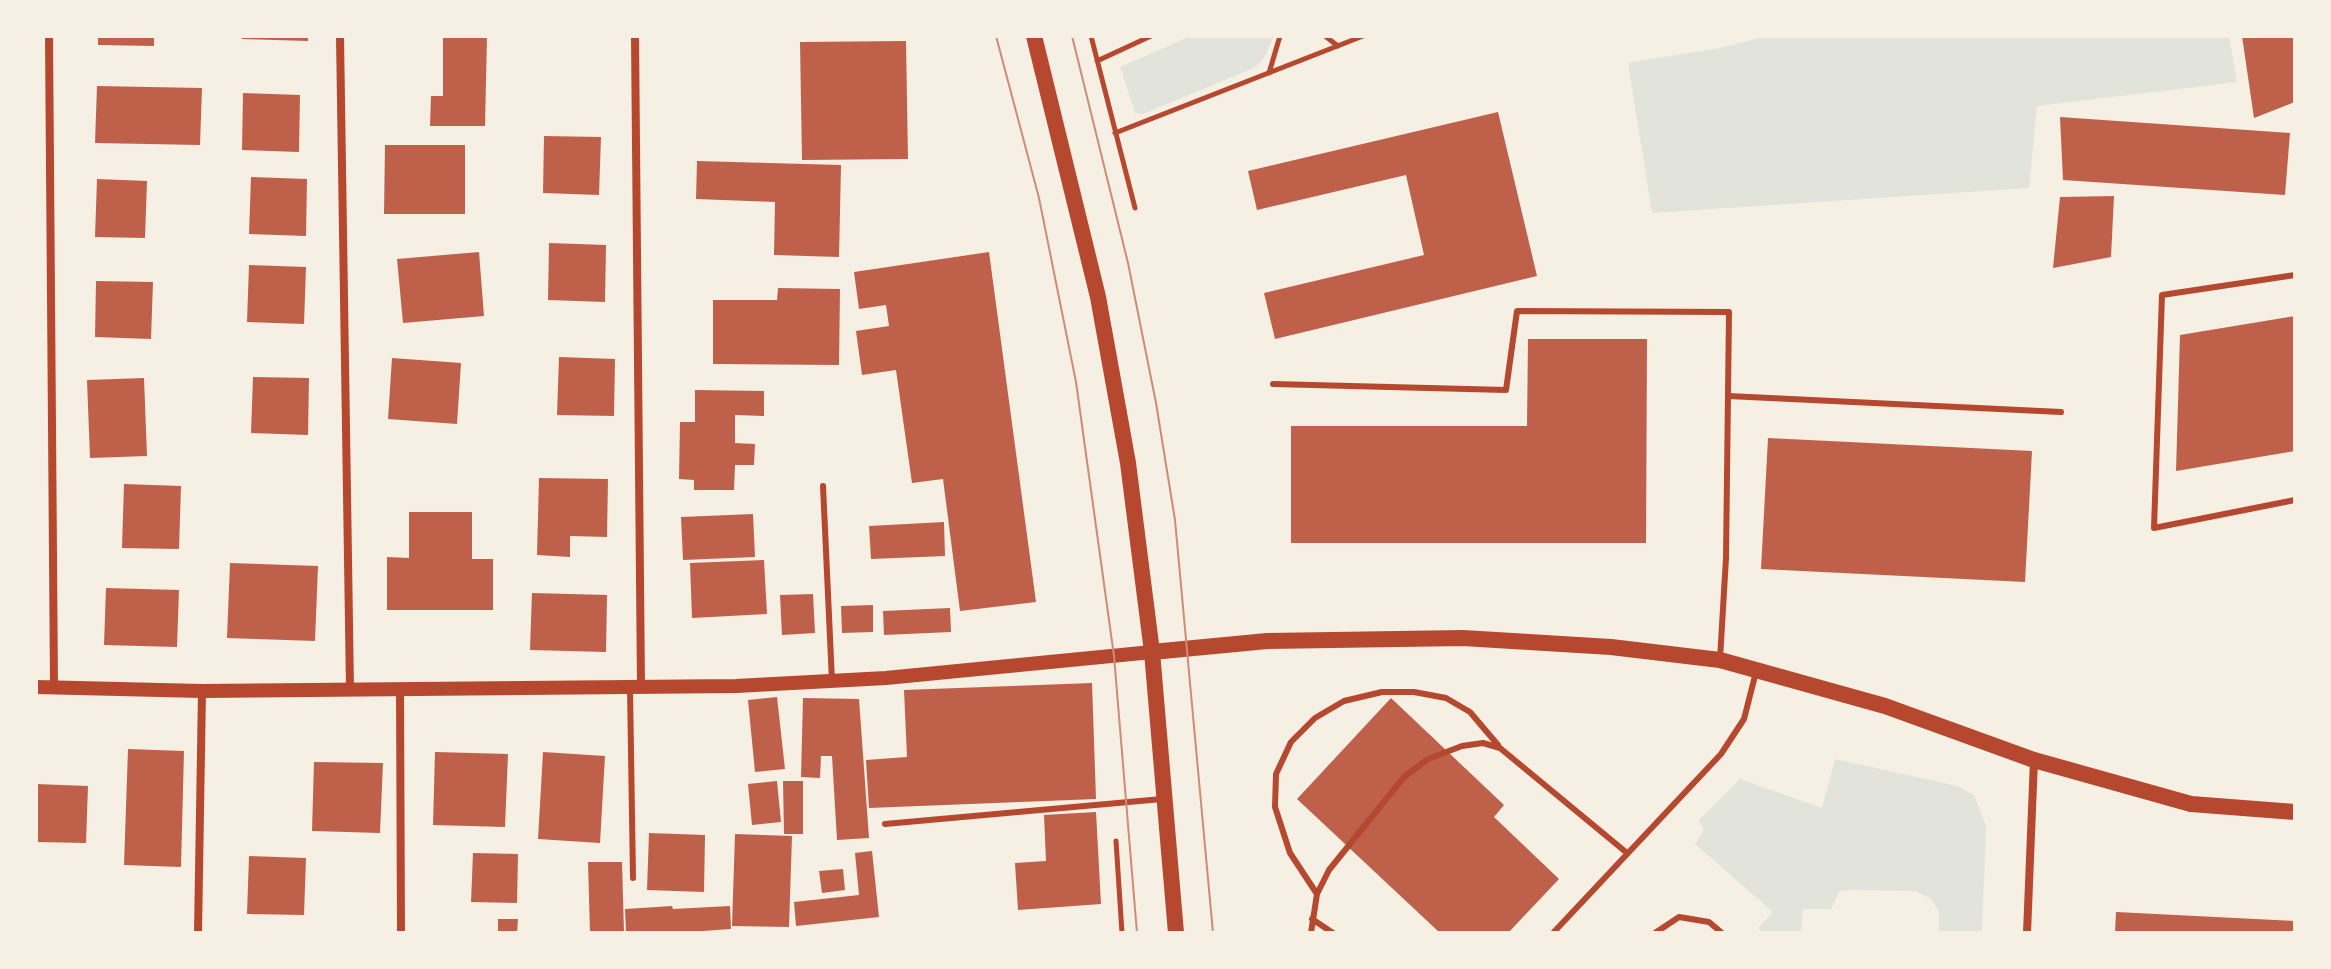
<!DOCTYPE html>
<html>
<head>
<meta charset="utf-8">
<style>
	body { margin:0 }
	#map { position:relative; width:2331px; height:969px; overflow:hidden; background:#f6efe4; font-family:"Archivo Narrow",sans-serif }
	canvas { display:block }
	.frame { position:absolute; inset:0; border:38px solid #f6efe4; pointer-events:none }
</style>
</head>
<body>
<div id="map">
<canvas width="2331" height="969"></canvas>
<div class="frame"></div>
</div>
<script>
const ctx = document.querySelector('canvas').getContext('2d');
ctx.lineJoin = 'round';
function fillPath(path, color) { ctx.fillStyle = color; ctx.fill(path, 'evenodd'); }
const toPath = rows => new Path2D(rows.map(r => 'M' + r).join(''));
function strokePath(path, color, width, dash) { ctx.strokeStyle = color; ctx.lineWidth = width; ctx.lineCap = dash ? 'butt' : 'round'; ctx.setLineDash(dash || []); ctx.stroke(path); }
const green = toPath([
	[1191,36,1274,36,1264,58,1256,67,1143,114,1135,113,1120,67],
	[1768,36,2229,36,2237,82,2037,106,2029,188,1652,213,1628,63,1720,48],
	[1835,759,1957,786,1974,795,1986,826,1982,933,1939,933,1939,911,1930,898,1915,891,1849,890,1839,892,1831,909,1803,909,1801,933,1763,933,1758,928,1773,912,1695,844,1704,830,1699,820,1740,779,1822,808]
]);
const building = toPath([
	[98,36,154,36,154,46,98,45],
	[242,36,308,36,308,41,242,39],
	[443,36,487,36,485,126,430,126,431,96,443,96],
	[2242,36,2295,36,2295,102,2254,118],
	[906,41,908,159,802,160,800,42],
	[97,86,202,88,200,145,95,143],
	[243,93,300,95,299,152,242,150],
	[1498,112,1537,276,1275,339,1264,293,1424,255,1406,175,1257,210,1248,171],
	[2060,117,2290,133,2285,195,2063,180],
	[544,136,601,137,599,195,543,193],
	[385,145,465,145,465,214,384,214],
	[697,161,841,165,839,257,774,255,775,202,696,199],
	[251,177,307,179,306,236,249,234],
	[97,179,147,181,145,238,95,237],
	[2114,196,2111,257,2053,268,2060,197],
	[549,243,606,245,605,302,548,300],
	[479,252,484,316,403,323,397,259],
	[989,252,1036,602,960,611,943,479,912,483,896,370,862,375,856,331,889,326,886,305,859,309,854,272],
	[249,265,306,267,304,324,247,322],
	[96,281,153,282,151,339,95,337],
	[778,288,840,289,839,365,713,364,713,300,777,300],
	[2295,316,2295,451,2176,471,2180,335],
	[1528,339,1647,339,1646,543,1291,543,1291,426,1527,426],
	[559,357,615,359,614,416,557,415],
	[392,358,461,363,457,424,388,419],
	[253,377,309,378,308,435,251,433],
	[144,378,147,456,90,458,87,380],
	[695,390,764,391,764,416,735,415,735,443,755,444,754,465,735,465,734,490,694,490,694,480,679,479,680,422,695,422],
	[1768,438,2032,451,2025,582,1761,569],
	[539,478,608,479,607,537,570,536,570,557,537,555],
	[124,484,181,486,179,549,122,548],
	[409,512,472,512,472,559,493,559,493,610,387,610,387,557,409,558],
	[753,514,755,557,683,560,681,517],
	[944,522,945,556,871,559,869,526],
	[764,560,767,614,692,618,690,563],
	[230,563,318,566,315,641,227,638],
	[106,588,179,590,177,647,104,645],
	[532,593,607,595,606,652,530,650],
	[813,594,815,633,782,635,780,595],
	[873,605,873,632,842,633,841,606],
	[950,608,951,632,884,635,883,611],
	[1092,683,1096,799,869,808,866,760,907,757,904,690],
	[777,697,785,769,755,772,748,700],
	[803,698,859,699,869,838,837,840,832,756,821,756,820,778,801,777],
	[1391,698,1504,805,1494,817,1559,879,1508,933,1440,933,1297,799],
	[128,749,184,751,181,867,124,865],
	[435,752,508,754,505,827,433,825],
	[543,752,605,756,600,843,538,839],
	[314,762,383,763,380,833,312,831],
	[777,781,781,822,752,825,748,784],
	[783,781,803,781,803,834,784,834],
	[36,784,88,786,86,843,36,842],
	[1096,812,1101,904,1018,910,1015,863,1046,861,1044,815],
	[649,833,705,835,704,892,647,890],
	[735,834,792,836,789,927,732,926],
	[872,851,879,917,796,926,794,902,859,895,855,853],
	[473,853,518,854,517,903,471,902],
	[249,856,306,858,304,915,247,914],
	[588,862,622,862,624,933,590,933],
	[843,869,845,890,822,893,819,871],
	[672,906,673,909,730,906,731,929,674,933,626,933,625,909],
	[2116,912,2295,921,2295,933,2115,933],
	[498,919,518,919,517,933,498,933]
]);
const path = toPath([
	[1091,36,1135,208],
	[1325,36,1338,46],
	[1097,61,1151,36],
	[1269,73,1280,36],
	[1115,133,1363,36],
	[1116,841,1122,933]
]);
const service = toPath([
	[2295,275,2162,295,2154,528,2295,500],
	[1273,384,1506,390,1517,311,1729,312,1726,558,1720,659],
	[1728,396,2061,412],
	[823,486,832,681],
	[630,688,633,878],
	[885,824,1162,799],
	[1317,894,1290,853,1275,807,1276,774,1291,742,1315,718,1344,701,1382,692,1414,692,1446,698,1470,712,1498,745],
	[1312,919,1333,933],
	[1311,933,1317,894,1329,870,1404,777,1428,759,1462,746,1483,743,1500,748,1627,853],
	[1553,933,1721,754,1744,719,1756,672],
	[1655,933,1679,917,1709,922,1722,933]
]);
const minor = toPath([
	[49,36,54,687],
	[340,36,350,689],
	[635,36,641,687],
	[400,689,401,933],
	[198,933,202,691],
	[2027,933,2034,760]
]);
const tertiary = toPath([
	[36,687,202,691,736,686,886,678,1152,652]
]);
const secondary = toPath([
	[1034,36,1098,297,1128,463,1152,652,1176,933],
	[1152,652,1267,641,1463,638,1611,647,1720,660,1885,706,2034,760,2191,804,2295,812]
]);
const tram = toPath([
	[996,36,1039,198,1076,382,1114,656,1137,933],
	[1072,36,1128,263,1156,403,1175,520,1213,933]
]);
fillPath(green, '#e2e4dc');
fillPath(building, '#bf614a');
strokePath(path, '#b5482f', 5);
strokePath(service, '#b5482f', 6);
strokePath(minor, '#b5482f', 8);
strokePath(tertiary, '#b5482f', 14);
strokePath(secondary, '#b5482f', 16);
strokePath(tram, '#cf8b77', 2);
</script>
</body>
</html>
